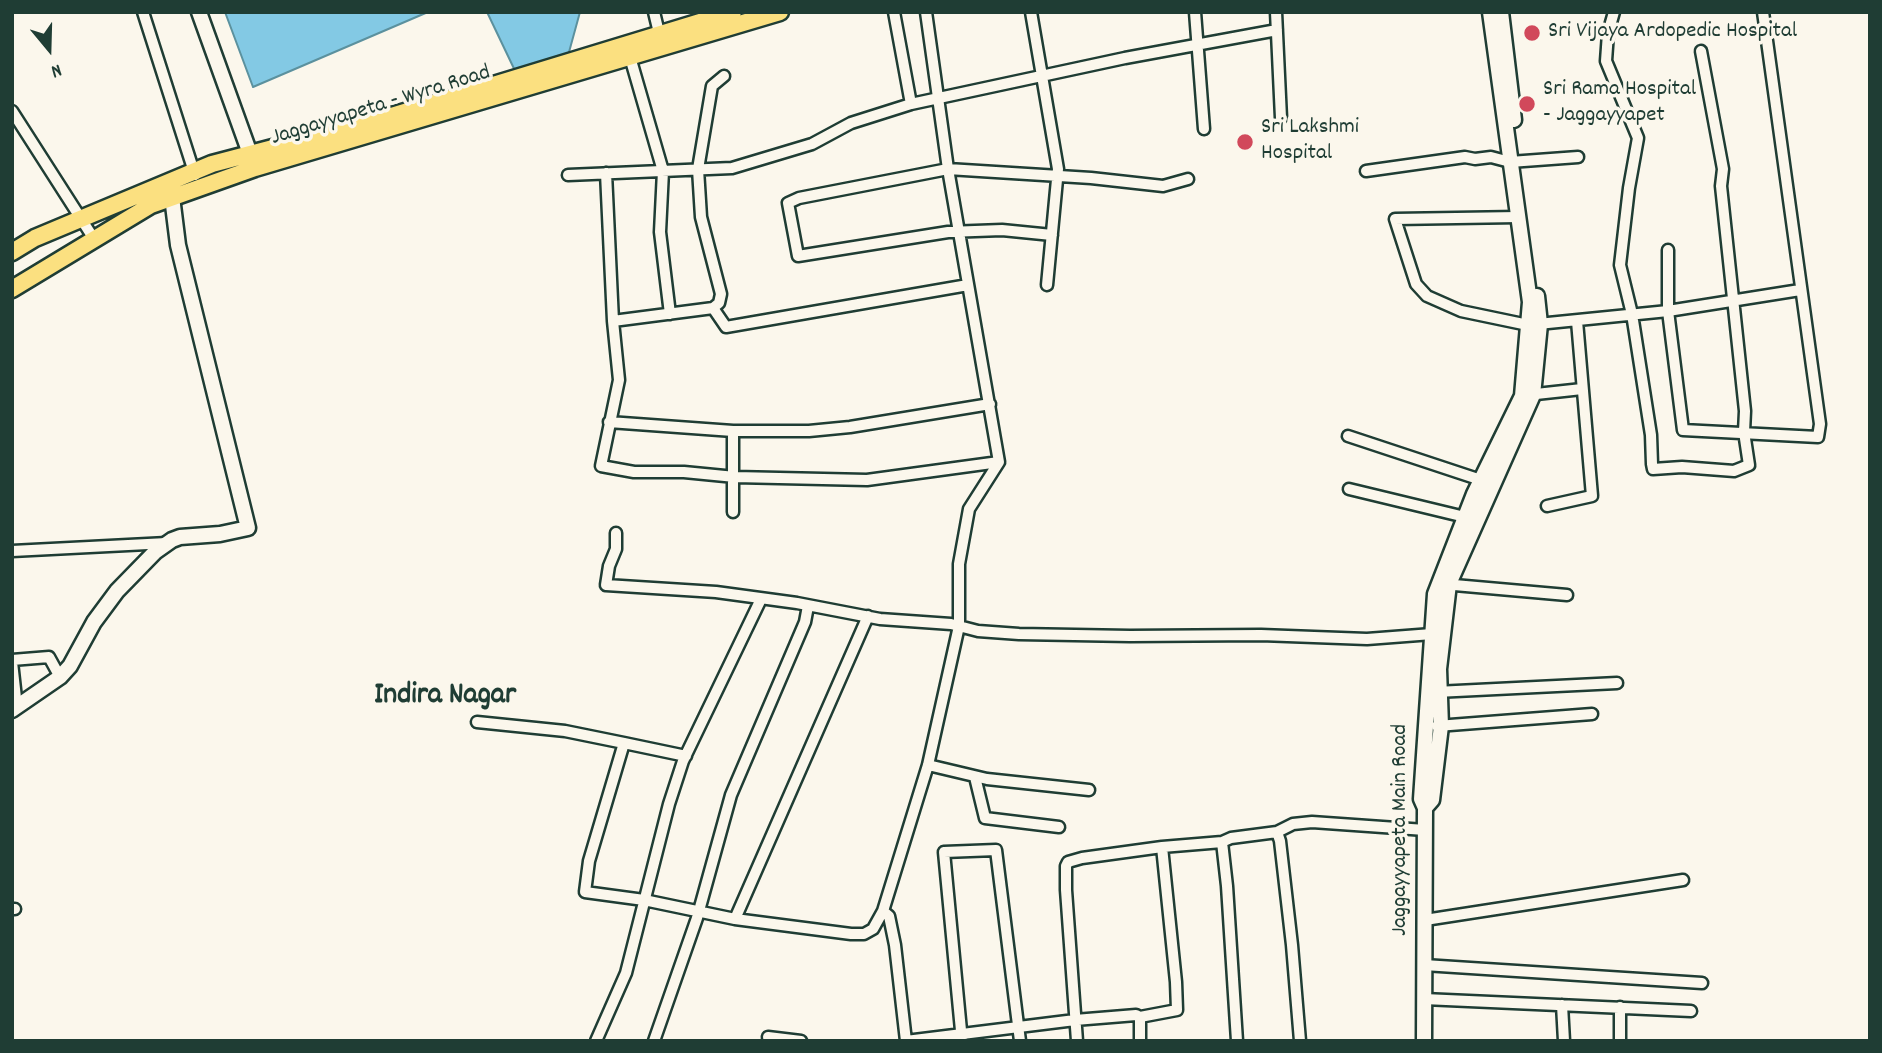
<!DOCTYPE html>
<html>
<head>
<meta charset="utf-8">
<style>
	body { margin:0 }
	#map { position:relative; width:1882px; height:1053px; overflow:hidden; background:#fbf7ec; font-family:Dekko,sans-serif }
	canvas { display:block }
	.frame { position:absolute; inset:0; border:14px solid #1f3d34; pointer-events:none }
	.north { position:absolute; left:14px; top:14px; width:70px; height:70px; -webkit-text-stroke:5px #fbf7ec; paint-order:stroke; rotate:161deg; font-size:19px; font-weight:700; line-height:28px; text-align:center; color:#1f3d34 }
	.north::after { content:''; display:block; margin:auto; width:24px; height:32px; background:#1f3d34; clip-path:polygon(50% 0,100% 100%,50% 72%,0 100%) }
</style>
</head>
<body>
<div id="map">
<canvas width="1882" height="1053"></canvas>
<div class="frame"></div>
<div class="north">N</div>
</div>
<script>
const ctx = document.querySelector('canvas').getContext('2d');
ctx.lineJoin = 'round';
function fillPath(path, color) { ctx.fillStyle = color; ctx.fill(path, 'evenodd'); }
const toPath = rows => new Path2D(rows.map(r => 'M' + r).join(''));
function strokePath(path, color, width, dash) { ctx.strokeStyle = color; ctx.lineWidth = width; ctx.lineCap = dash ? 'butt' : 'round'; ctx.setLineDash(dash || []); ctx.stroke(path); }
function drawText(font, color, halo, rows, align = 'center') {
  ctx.font = font + ' Dekko,sans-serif'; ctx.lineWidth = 7; ctx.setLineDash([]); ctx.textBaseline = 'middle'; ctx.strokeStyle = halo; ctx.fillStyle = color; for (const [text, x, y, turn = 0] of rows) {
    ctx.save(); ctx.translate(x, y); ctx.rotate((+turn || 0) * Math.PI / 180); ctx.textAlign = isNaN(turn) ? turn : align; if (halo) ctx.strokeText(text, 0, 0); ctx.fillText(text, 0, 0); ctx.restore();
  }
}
const water = toPath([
	[225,12,428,12,253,87,225,12],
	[487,12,580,12,566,63,518,77,487,12]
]);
const minor = toPath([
	[143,12,195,175],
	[654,12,660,37],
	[894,12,911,104],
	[1031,12,1058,169,1047,285],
	[1195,12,1204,129],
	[1276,12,1281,118],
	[1614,12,1608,33,1606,61,1638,138,1629,188,1620,265,1632,314,1651,435,1652,464,1653,469,1682,467,1734,471,1749,465,1744,432,1745,411,1721,186,1723,169,1701,51],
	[630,57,663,171,660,232,670,314],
	[12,111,94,239],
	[1366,171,1465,157,1475,159,1491,157,1510,162,1578,157],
	[606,173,613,321,619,380,601,466,634,472,684,472,735,477,867,480,999,462],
	[568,175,732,168,812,144,851,123,911,104,1125,58,1277,30],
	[1518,217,1395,219,1416,284,1427,296,1461,311,1528,325,1668,311,1800,290],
	[1052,235,1002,230,948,232,798,256,788,203,799,198,948,169,1091,178,1163,186,1188,179],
	[1668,250,1668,311,1683,430,1818,437,1820,424,1763,12],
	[713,308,726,327,968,285],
	[613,321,713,308,719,303,721,294,701,217,698,169,712,86,724,76],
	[1527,395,1582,389],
	[609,422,733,431,809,431,850,427,990,404],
	[1348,436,1481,480],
	[1349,489,1465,517],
	[1547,506,1592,496,1577,321],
	[733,512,733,431],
	[616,533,616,549,609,566,606,585,716,592,797,603,880,619,951,624,978,631,1019,634,1130,636,1261,635,1367,639,1432,634],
	[12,551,167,543],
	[1443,584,1567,595],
	[12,660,49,657,60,677],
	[12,662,17,707],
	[1436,692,1617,683],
	[477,722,565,731,624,743],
	[1437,726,1592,714],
	[686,756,624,743,589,861,585,892,644,900,735,919,851,934,864,934,873,929,883,911],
	[928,765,987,779,1089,790],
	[975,777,985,818,1059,827],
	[1277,832,1280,841,1292,945,1300,1041],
	[1222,842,1227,886,1237,1041],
	[12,909,15,909],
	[735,919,868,616],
	[1425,920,1683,880],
	[1424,965,1702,983],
	[1424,999,1691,1011],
	[1562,1005,1564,1041],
	[1620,1007,1620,1041],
	[1140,1017,1140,1041],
	[768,1037,801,1041],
	[596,1041,626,973,669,804,683,761,761,599],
	[654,1041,697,918,731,795,805,622,808,606],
	[906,1041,895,945,889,916,883,911,928,765,959,626,959,564,969,509,999,462,948,169,926,12],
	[906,1041,1075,1020,1136,1015,1140,1017,1177,1010,1176,982,1162,847],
	[962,1041,944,852,996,850,1020,1041],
	[1077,1041,1066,890,1066,866,1068,862,1082,858,1162,847,1222,842,1231,838,1277,832,1293,824,1312,822,1425,830]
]);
const secondary = toPath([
	[199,12,253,162],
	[1501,12,1514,120],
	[12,710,60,677,70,666,94,622,117,591,155,552,172,540,180,537,220,534,248,528,178,245,172,197],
	[1425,808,1432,800,1441,726,1439,669,1449,584,1533,395,1540,324,1537,296],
	[1424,1041,1425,808,1421,799,1435,594,1474,494,1522,396,1530,302,1490,12]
]);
const primary = toPath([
	[12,252,35,238,212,164,372,122,733,12],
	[12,289,151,205,255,168,780,12]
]);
const markers = [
	[1532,33,9,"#d1495b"],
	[1527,104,9,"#d1495b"],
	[1245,142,9,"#d1495b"]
];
const poiNames = [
	["Sri Vijaya Ardopedic Hospital",1548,33],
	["Sri Rama Hospital",1543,91],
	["- Jaggayyapet",1543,117],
	["Sri Lakshmi",1261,129],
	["Hospital",1261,155]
];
const streetNames = [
	["Jaggayyapeta - Wyra Road",381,107,-17],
	["Jaggayyapeta Main Road",1402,830,-90]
];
const districtNames = [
	["Indira Nagar",445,698]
];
fillPath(water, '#83c9e4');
strokePath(water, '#5b919e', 2);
strokePath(minor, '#1f3d34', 15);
strokePath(secondary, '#1f3d34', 19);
strokePath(primary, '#1f3d34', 21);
strokePath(minor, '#fbf7ec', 10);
strokePath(secondary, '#fbf7ec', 14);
strokePath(primary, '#fbe080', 16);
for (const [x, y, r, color] of markers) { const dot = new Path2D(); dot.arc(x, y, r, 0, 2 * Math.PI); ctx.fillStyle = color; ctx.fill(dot); strokePath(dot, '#fbf7ec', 2.5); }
drawText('23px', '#1f3d34', '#fbf7ec', poiNames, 'left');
drawText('23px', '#1f3d34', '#fbf7ec', streetNames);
drawText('bold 30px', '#1f3d34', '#fbf7ec', districtNames);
</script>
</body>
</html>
